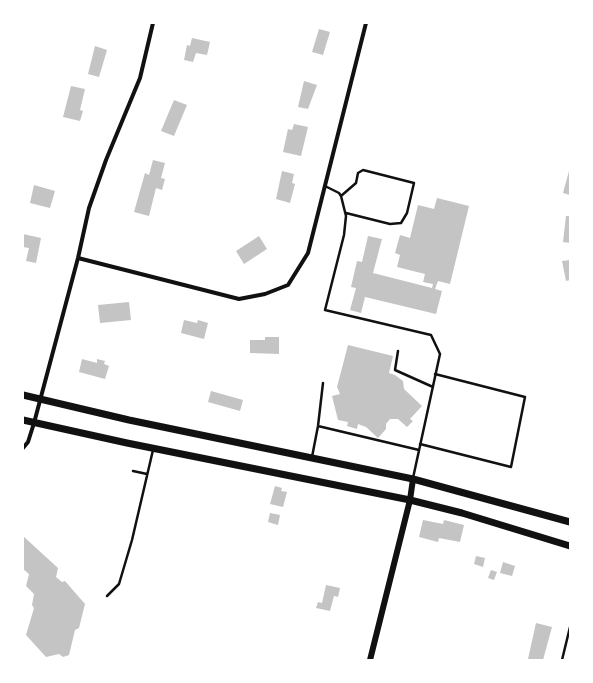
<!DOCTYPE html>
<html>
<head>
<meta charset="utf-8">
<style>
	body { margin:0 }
	#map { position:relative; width:593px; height:683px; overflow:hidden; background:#fff; font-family:"Roboto Serif",serif }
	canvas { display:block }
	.frame { position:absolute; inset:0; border:24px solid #fff; pointer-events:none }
</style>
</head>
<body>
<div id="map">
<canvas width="593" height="683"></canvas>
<div class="frame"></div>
</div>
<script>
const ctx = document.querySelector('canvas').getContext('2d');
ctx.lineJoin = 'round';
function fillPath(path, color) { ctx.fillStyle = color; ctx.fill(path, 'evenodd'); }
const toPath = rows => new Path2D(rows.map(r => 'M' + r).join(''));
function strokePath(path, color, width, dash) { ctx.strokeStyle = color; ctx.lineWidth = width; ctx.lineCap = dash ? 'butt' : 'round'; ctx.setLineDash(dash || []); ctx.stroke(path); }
const building = toPath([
	[319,29,330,32,323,55,312,52],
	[192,38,210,42,207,55,196,53,193,62,184,60,187,45,190,46],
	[95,46,107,50,99,77,88,74],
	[304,81,317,85,308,109,298,107],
	[71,86,85,89,80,110,83,111,80,121,63,117],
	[174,100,187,105,174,136,161,131],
	[294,124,308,127,301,156,283,152,288,129,292,130],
	[153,160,165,163,161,178,165,179,162,190,156,188,149,216,134,212,145,173,149,175],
	[282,171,294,174,292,183,295,184,290,203,276,199],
	[569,171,570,171,570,195,563,193],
	[34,185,55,191,50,208,30,203],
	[437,198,469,206,450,284,438,281,435,289,442,291,436,314,365,297,361,313,350,310,356,288,351,287,357,261,362,262,368,236,382,239,373,273,432,288,433,284,423,282,425,274,397,267,400,255,395,253,400,235,410,238,418,205,434,209],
	[566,216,570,216,570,243,563,242],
	[23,234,41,238,36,263,26,261,29,248,23,247],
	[259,236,267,249,244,264,236,251],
	[570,260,570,280,566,281,562,261],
	[129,302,131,320,100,323,98,305],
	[184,320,197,323,198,320,208,323,204,339,181,333],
	[265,337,279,337,279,354,250,353,250,340,265,340],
	[348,345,393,356,389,373,395,375,403,381,404,389,422,406,410,419,413,421,407,427,398,419,390,419,386,424,386,429,378,438,366,427,358,424,357,429,347,426,348,422,338,420,332,396,340,394,337,387],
	[82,359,97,363,97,359,105,361,104,364,109,366,105,379,79,372],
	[211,391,243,400,240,411,208,402],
	[275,486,282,488,281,491,287,492,283,507,270,504],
	[270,513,280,515,278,525,268,522],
	[423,520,443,524,444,520,464,525,460,542,439,538,438,542,419,537],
	[23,536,58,568,56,577,62,582,65,581,85,604,79,628,75,630,69,655,63,657,59,654,46,657,26,635,34,608,32,605,34,594,26,586,29,574,23,569],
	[476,556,485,558,483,567,474,564],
	[503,562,515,566,512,576,500,573],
	[491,570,497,572,494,580,488,578],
	[326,585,340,588,338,597,334,596,330,611,316,608,318,602,322,603],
	[536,623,552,627,543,660,528,659]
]);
const service = toPath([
	[325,186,339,193,341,196,346,216,344,235,325,310,431,335,440,354,413,478],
	[341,196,356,183,358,173,363,170,414,183,407,213,401,223,390,224,346,213],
	[398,351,395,370,433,387],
	[318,426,419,450],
	[420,444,511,467,525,397,435,374],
	[312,457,318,426,323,383],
	[133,471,147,474],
	[107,596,119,584,132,540,153,450],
	[562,660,570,627]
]);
const minor = toPath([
	[78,258,239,299,265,294,288,285,308,253,366,23],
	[23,448,28,442,34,423,78,258,89,208,106,160,140,78,153,23]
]);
const tertiary = toPath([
	[370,660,410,500,413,479]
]);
const primary = toPath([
	[23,395,129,420,413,479,570,522],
	[23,420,127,443,410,500,462,513,570,546]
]);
fillPath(building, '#c4c4c4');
strokePath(service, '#111', 2.5);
strokePath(minor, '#111', 4);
strokePath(tertiary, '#111', 6);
strokePath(primary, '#111', 7);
</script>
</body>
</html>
